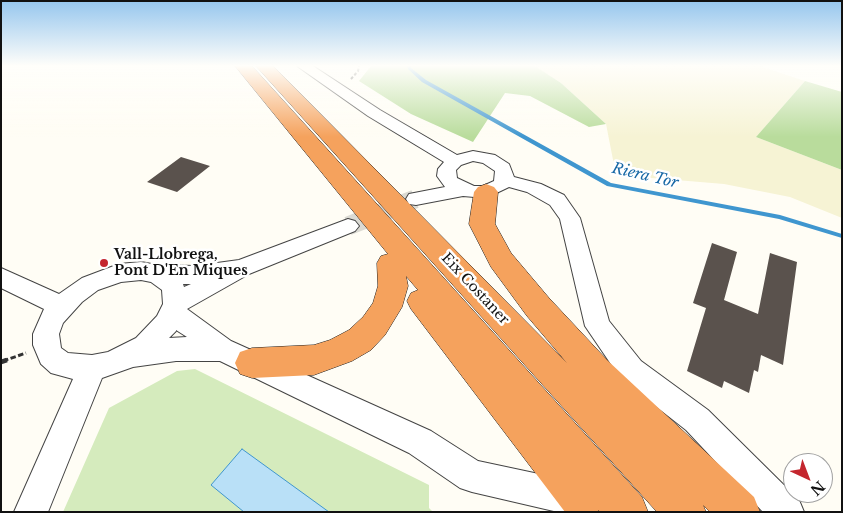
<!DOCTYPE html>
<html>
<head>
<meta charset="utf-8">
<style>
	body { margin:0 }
	#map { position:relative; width:843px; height:513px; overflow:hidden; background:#fffdf5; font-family:"Libre Baskerville",serif }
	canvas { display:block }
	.frame { position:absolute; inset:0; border:2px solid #111; pointer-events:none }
	.north { position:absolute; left:783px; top:453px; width:50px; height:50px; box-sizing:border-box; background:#fff; border:1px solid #a0a0a0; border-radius:50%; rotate:137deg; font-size:14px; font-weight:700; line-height:20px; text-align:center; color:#111 }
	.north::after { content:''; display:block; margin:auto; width:18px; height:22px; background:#c4262e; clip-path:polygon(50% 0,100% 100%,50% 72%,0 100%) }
</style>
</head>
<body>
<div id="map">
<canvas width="843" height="513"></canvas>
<div class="frame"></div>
<div class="north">N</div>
</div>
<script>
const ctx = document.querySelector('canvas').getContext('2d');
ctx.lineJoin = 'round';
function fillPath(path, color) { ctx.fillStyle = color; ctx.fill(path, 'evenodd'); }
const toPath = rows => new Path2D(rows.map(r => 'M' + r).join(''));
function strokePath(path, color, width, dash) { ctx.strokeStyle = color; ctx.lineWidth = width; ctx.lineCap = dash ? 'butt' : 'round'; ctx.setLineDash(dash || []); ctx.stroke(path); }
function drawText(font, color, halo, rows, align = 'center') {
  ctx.font = font + ' "Libre Baskerville",serif'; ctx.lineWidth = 5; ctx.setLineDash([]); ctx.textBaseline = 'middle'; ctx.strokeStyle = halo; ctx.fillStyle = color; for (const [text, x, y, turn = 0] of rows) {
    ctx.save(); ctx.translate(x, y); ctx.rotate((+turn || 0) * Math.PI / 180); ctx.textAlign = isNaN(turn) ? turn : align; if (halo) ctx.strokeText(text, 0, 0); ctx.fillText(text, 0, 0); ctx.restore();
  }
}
const farmland = toPath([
	[535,66,760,66,805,81,756,137,842,170,842,218,790,197,724,184,616,175,606,124,561,83]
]);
const green = toPath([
	[195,369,429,485,429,508,433,512,63,512,109,408,177,371]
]);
const forest = toPath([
	[371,66,535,66,561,83,606,124,589,127,530,96,505,93,473,142,411,114,359,81],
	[805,81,842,92,842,170,756,137]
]);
const water = toPath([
	[242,449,329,512,244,512,211,485,242,449]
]);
const stream = toPath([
	[407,66,411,66,411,68,426,80,611,183,780,215,842,234,842,238,779,219,607,186,422,82,408,69,407,66]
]);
const building = toPath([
	[181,157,210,166,177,192,147,182],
	[712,243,737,252,724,300,758,314,770,253,797,262,783,365,761,355,758,372,754,370,749,393,724,381,722,388,687,371,706,308,693,303]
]);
const minorTunnel = toPath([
	[348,226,415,199]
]);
const pathFar2 = toPath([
	[351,79,358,71,359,66]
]);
const pathFar1 = toPath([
	[3,361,26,353]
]);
const path = toPath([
	[1,362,7,360]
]);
const minor = toPath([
	[297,66,313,66,380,110,457,155,473,151,495,155,509,164,514,177,541,184,564,195,580,218,609,321,641,361,708,410,799,500,804,512,763,512,686,430,621,379,585,326,560,219,550,205,527,192,509,187,486,198,463,196,416,205,409,204,406,199,409,194,445,187,437,176,438,169,444,162,368,116,297,66],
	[473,161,483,163,495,171,494,181,483,186,474,186,457,178,456,170,461,165,473,161],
	[348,219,355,221,359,226,355,231,249,274,187,309,231,341,431,431,478,461,581,483,593,488,598,500,593,512,558,512,472,492,460,488,409,453,220,361,176,361,133,367,102,378,48,512,14,512,73,379,51,373,41,364,33,345,33,334,44,309,1,288,1,268,59,294,82,278,119,264,141,262,157,265,195,266,239,260,348,219],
	[141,280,151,282,162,290,163,304,157,316,136,338,108,352,92,355,68,353,61,348,59,334,63,323,82,302,98,290,121,282,141,280],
	[183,284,191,284,184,287,183,284],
	[176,331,176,330,187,337,169,338,176,331]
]);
const motorway = toPath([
	[235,66,252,66,642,497,648,512,600,512,598,510,598,512,565,512,411,309,407,301,411,293,418,290,406,276,408,286,402,307,385,335,371,350,352,361,314,375,252,378,240,374,235,363,240,352,252,348,314,345,330,340,349,330,363,317,373,303,378,286,377,263,381,256,388,254,235,66],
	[256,66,273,66,567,363,527,316,491,267,469,224,474,192,478,187,486,184,494,187,498,192,495,224,511,253,549,298,607,360,754,497,760,512,710,512,703,505,706,512,657,512,256,66]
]);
const markers = [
	[104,263,5,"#c4262e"]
];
const poiNames = [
	["Vall-Llobrega,",114,255],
	["Pont D'En Miques",114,271]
];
const streetNames = [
	["Eix Costaner",475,289,47]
];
const waterNames = [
	["Riera Tor",645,176,13]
];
fillPath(farmland, '#f6f3d4');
fillPath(green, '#d5ebbd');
fillPath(forest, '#b9dc9c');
fillPath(water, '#b9e0f7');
strokePath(water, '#3f96cf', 1);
fillPath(stream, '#3f96cf');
fillPath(building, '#5a524d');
strokePath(minorTunnel, '#dbdad3', 19, [19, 9]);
strokePath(minor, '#444', 2);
strokePath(motorway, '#222', 1);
strokePath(pathFar2, '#333', 2, [3, 2]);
strokePath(pathFar1, '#333', 3, [5.5, 2.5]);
strokePath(path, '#333', 4.5, [7, 3]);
fillPath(minor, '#fff');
fillPath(motorway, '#f5a25d');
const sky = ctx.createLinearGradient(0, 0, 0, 137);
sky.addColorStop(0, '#95c6ee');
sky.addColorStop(0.48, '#fffefa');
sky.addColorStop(1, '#fffefa00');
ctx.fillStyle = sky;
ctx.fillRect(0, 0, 843, 137);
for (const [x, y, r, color] of markers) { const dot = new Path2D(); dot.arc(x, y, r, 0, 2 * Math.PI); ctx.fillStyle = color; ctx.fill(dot); strokePath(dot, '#fff', 2); }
drawText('bold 14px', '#111', '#fff', poiNames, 'left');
drawText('14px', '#111', '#fff', streetNames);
drawText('italic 15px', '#1768a6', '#fff', waterNames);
</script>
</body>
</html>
